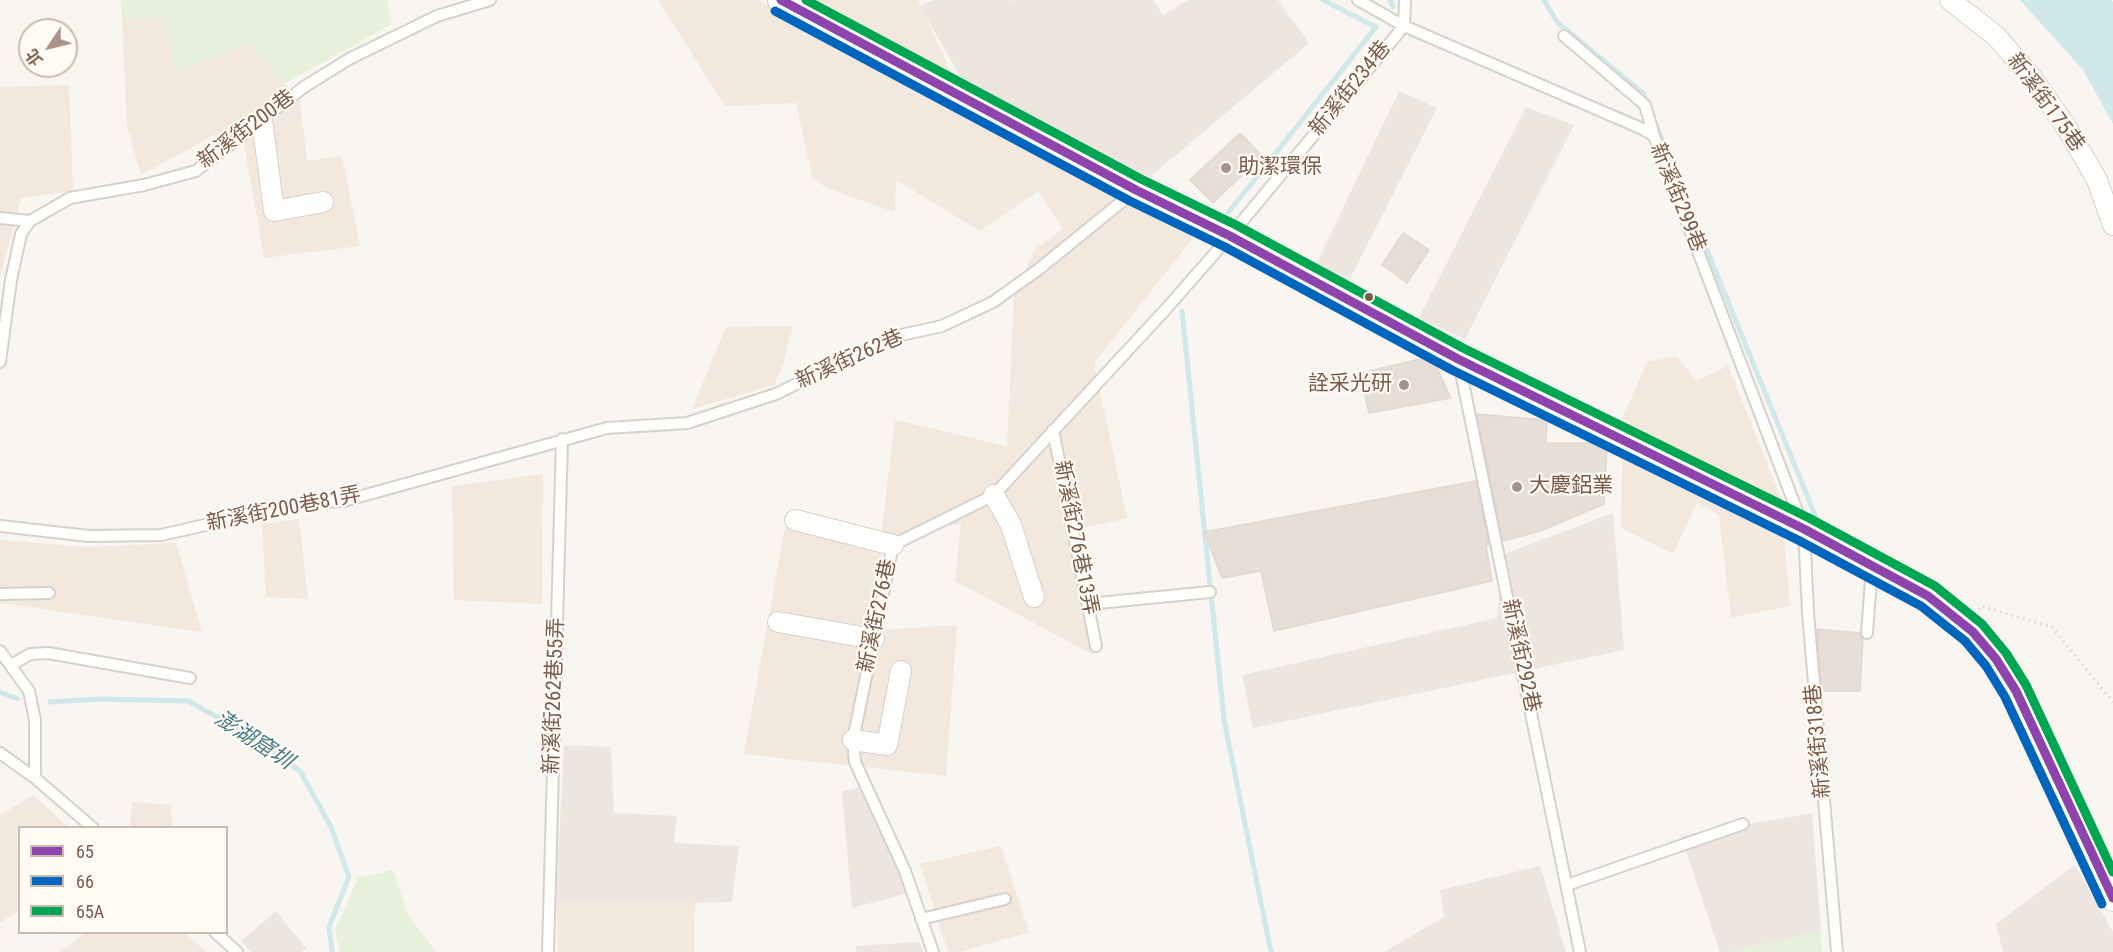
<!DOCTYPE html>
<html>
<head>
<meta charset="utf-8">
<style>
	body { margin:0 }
	#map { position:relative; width:2113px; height:952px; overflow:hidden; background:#f9f5f0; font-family:"Roboto Condensed","Noto Sans TC",sans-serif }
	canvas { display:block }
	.legend { position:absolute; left:18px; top:826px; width:210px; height:108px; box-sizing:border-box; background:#fffaf3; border:2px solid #cabbb1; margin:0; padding:8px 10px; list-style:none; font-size:18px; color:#7a5c4d }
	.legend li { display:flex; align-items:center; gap:12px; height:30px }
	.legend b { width:30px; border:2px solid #cabbb1 }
	.north { position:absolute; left:18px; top:18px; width:60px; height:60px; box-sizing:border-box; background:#fffaf3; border:2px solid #cabbb1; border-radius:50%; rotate:235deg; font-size:16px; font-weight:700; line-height:24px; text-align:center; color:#7a5c4d }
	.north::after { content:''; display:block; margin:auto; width:21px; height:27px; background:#a69286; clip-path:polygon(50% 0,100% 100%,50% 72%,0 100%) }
</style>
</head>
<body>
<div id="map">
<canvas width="2113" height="952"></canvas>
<ul class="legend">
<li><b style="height:8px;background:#8e44ad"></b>65</li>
<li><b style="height:8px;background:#0065bd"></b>66</li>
<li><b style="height:8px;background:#00a651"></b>65A</li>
</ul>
<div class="north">北</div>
</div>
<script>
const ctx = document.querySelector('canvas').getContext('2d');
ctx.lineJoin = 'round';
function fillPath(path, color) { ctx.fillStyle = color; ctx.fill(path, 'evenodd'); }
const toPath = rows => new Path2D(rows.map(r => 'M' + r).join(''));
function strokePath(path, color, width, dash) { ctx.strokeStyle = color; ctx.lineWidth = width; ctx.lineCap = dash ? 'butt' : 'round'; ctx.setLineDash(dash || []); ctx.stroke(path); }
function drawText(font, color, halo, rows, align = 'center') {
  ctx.font = font + ' "Roboto Condensed","Noto Sans TC",sans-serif'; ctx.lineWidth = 4.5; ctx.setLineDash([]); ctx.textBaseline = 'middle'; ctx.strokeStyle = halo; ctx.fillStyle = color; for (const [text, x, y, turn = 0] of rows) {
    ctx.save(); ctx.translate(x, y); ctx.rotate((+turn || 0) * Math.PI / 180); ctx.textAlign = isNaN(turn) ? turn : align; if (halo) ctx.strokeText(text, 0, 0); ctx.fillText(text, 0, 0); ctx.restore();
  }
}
const residential = toPath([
	[658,0,758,0,783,13,791,0,918,0,968,110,1194,237,1094,363,1127,518,1072,531,1094,655,955,581,961,524,881,537,895,420,1007,446,1014,296,1034,250,1063,229,1038,191,980,231,896,180,895,212,826,188,812,176,796,103,725,106],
	[122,18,164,19,175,73,249,43,300,101,307,161,342,156,360,246,264,258,240,121,141,175,127,125],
	[69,85,73,191,21,198,0,277,0,87],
	[793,326,783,364,774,385,692,409,726,327],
	[1677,356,1696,381,1728,366,1780,496,1790,606,1731,618,1719,515,1697,502,1673,554,1621,528,1623,417,1647,362],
	[543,474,542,604,454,600,452,486],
	[299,519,308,599,266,597,262,524],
	[785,527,882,554,865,631,957,625,946,776,744,754],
	[0,540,87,547,176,543,202,632,0,603],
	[33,795,68,827,20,828,19,910,0,923,0,815],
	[132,802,171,805,172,827,130,827],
	[1001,846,1029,932,959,952,948,952,920,864],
	[556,900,695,903,694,952,558,952],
	[86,932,184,933,207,952,60,952]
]);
const industrial = toPath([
	[934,0,1009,0,1010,2,1013,0,1153,0,1163,15,1188,0,1278,0,1309,43,1150,177,1078,144,962,80,920,6],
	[1399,91,1437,108,1347,284,1314,269],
	[1526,107,1574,125,1465,339,1419,318],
	[1613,513,1624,650,1253,728,1242,675,1497,618,1504,554],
	[564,745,611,747,614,813,677,816,674,843,739,846,732,902,695,903,556,900],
	[861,787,909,893,852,908,842,792],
	[1812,813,1821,931,1729,952,1720,952,1681,836],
	[2075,865,2113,932,2113,952,2003,952,1996,924],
	[1540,866,1566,952,1384,952,1444,917,1440,890],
	[276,911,306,948,302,952,252,952,241,941],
	[919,942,923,952,857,952,855,946]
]);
const green = toPath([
	[121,0,387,0,392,24,284,84,249,43,175,73,164,19,122,18],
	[393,870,408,915,436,952,340,952,335,931,358,878],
	[1821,931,1822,952,1729,952]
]);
const water = toPath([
	[2020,0,2111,0,2113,2,2113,124,2083,70]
]);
const stream = toPath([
	[1390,0,1393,7],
	[1544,0,1557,22,1644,94,1647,103],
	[1654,120,1815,515],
	[1228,213,1376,27,1323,0],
	[1182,311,1224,720,1271,952],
	[0,692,18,699],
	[50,702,99,699,188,701,248,734,300,771,331,827,349,877,329,927,332,952]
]);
const building = toPath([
	[1240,133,1262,156,1213,203,1190,180,1240,133],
	[1403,233,1429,250,1407,283,1382,265,1403,233],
	[1425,358,1435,364,1451,398,1369,413,1360,373,1425,358],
	[1477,414,1547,420,1546,443,1595,443,1607,449,1604,504,1540,531,1503,541,1477,414],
	[1476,481,1489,544,1486,545,1492,581,1274,631,1261,571,1222,578,1204,532,1476,481],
	[1817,629,1860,633,1863,639,1860,691,1822,691,1817,629]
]);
const path = toPath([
	[1980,610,1981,606,2052,627,2113,702]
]);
const service = toPath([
	[1358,0,1404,26,1645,130,1654,136,1804,529,1808,613,1837,952],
	[1564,36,1645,105,1654,136],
	[0,218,30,221],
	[0,362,11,280,21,234,30,221,70,198,144,185,196,171,304,87,349,59,437,16,490,0],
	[1459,363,1580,952],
	[1053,430,1096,646],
	[0,526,89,536,161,535,302,503,344,501,607,428,687,423,776,394,892,337,942,326,993,302,1039,269,1136,190],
	[0,594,49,593],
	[1088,604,1210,592],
	[1867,633,1872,566],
	[0,651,29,691,35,720,35,778],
	[11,665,30,654,48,653,190,678],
	[0,753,35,778,93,828],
	[1567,885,1743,824],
	[921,919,1005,899],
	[215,932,237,952],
	[548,952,562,439],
	[933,952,905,871,855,762,853,740,893,545,994,495,1166,309,1230,236,1404,26,1405,0]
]);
const minor = toPath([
	[1950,0,1996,36,2033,79,2067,128,2097,180,2113,225],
	[262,120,274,211,323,202],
	[994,495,1011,525,1034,597],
	[795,520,893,545],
	[778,622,874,639],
	[853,740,887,745,901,671]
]);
const tertiary = toPath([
	[781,0,1136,190,1230,236,1458,359,1804,529,1928,596,1973,632,1996,659,2016,691,2099,871,2113,898]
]);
const bus1 = toPath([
	[781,0,1136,190,1230,236,1458,359,1804,529,1928,596,1973,632,1996,659,2016,691,2113,898]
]);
const bus2 = toPath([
	[775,11,1130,201,1225,247,1452,370,1798,540,1921,606,1965,641,1986,666,2005,697,2102,904]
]);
const bus3 = toPath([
	[806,0,1141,179,1236,225,1463,348,1809,518,1935,586,1982,624,2006,653,2026,685,2113,872]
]);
const markers = [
	[1226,168,6,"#a69286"],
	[1369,297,5,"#7a5c4d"],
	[1404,385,6,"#a69286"],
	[1517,487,6,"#a69286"]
];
const streetNames = [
	["新溪街234巷",1351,89,-51],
	["新溪街175巷",2045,103,54],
	["新溪街200巷",247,130,-37],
	["新溪街299巷",1677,198,68],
	["新溪街262巷",850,360,-24],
	["新溪街200巷81弄",284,510,-11],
	["新溪街276巷13弄",1075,538,79],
	["新溪街276巷",878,616,-78],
	["新溪街292巷",1520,656,78],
	["新溪街262巷55弄",555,696,-88],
	["新溪街318巷",1819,741,-95]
];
const poiNames = [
	["助潔環保",1238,168],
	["詮采光研",1392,385,"right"],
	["大慶鋁業",1529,487]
];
const waterNames = [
	["澎湖窟圳",253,741,33]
];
fillPath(residential, '#f2e8de');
fillPath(industrial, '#ede5e0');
fillPath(green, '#e7f0db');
fillPath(water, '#d0e8ea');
strokePath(stream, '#d0e8ea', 5);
fillPath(building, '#e6ded7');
strokePath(building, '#e2d8d2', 1.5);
strokePath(service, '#d7d1cb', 14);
strokePath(minor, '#d7d1cb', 22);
strokePath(tertiary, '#d7d1cb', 28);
strokePath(path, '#dcd5d0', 3, [1.5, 4.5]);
strokePath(service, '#fefefd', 10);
strokePath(minor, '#fefefd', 20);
strokePath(tertiary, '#fefefd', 26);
strokePath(bus1, '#8e44ad', 9);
strokePath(bus2, '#0065bd', 9);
strokePath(bus3, '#00a651', 9);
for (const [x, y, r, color] of markers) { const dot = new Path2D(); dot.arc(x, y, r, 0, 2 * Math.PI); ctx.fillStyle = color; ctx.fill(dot); strokePath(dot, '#fffaf3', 2); }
drawText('21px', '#7a5c4d', '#fffaf3', streetNames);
drawText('21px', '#7a5c4d', '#fffaf3', poiNames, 'left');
drawText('italic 22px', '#437c86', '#fffaf3', waterNames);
</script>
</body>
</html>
